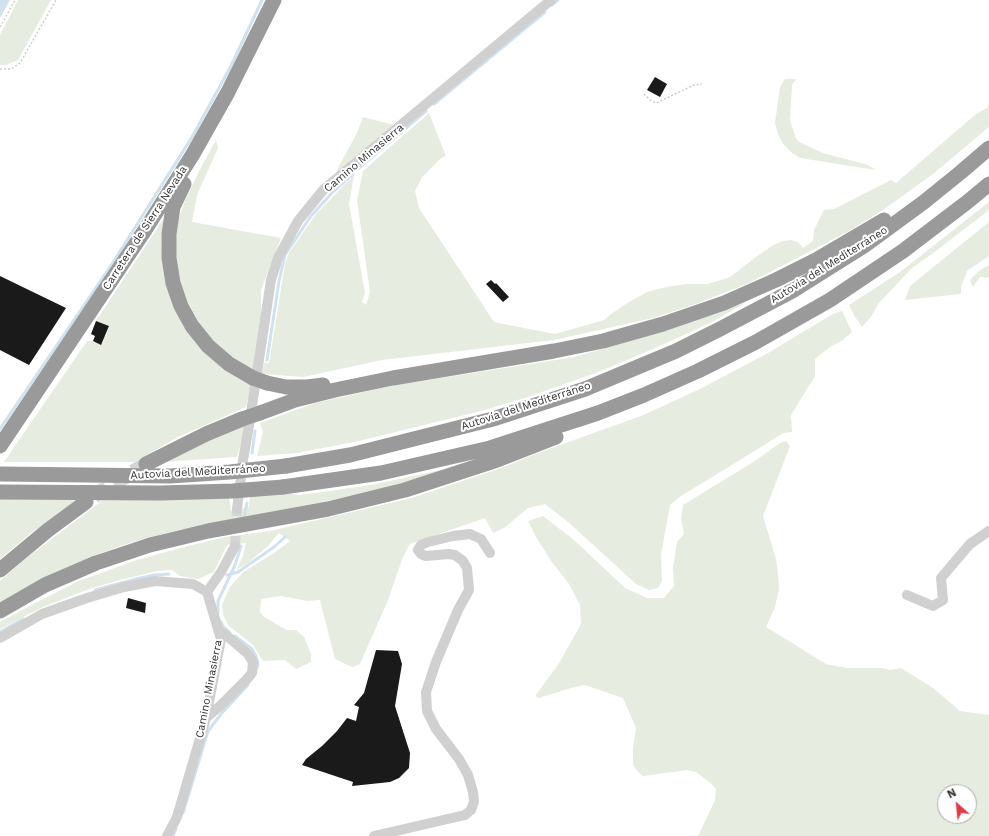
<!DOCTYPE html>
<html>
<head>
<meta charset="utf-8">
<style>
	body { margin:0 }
	#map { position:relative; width:989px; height:836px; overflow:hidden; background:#fff; font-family:"Work Sans",sans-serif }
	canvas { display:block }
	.north { position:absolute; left:937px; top:784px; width:40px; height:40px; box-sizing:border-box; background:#fff; border:1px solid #adadad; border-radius:50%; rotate:333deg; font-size:11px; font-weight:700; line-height:16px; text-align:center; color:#333 }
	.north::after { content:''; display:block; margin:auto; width:14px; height:18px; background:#e63946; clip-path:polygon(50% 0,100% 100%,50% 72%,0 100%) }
</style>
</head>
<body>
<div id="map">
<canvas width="989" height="836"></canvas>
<div class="north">N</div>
</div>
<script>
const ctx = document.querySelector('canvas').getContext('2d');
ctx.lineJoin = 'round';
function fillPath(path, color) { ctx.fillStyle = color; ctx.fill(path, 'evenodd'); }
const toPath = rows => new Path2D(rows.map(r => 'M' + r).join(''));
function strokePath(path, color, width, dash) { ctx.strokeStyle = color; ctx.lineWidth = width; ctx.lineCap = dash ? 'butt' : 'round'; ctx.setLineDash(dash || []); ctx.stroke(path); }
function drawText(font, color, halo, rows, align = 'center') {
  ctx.font = font + ' "Work Sans",sans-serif'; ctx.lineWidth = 4; ctx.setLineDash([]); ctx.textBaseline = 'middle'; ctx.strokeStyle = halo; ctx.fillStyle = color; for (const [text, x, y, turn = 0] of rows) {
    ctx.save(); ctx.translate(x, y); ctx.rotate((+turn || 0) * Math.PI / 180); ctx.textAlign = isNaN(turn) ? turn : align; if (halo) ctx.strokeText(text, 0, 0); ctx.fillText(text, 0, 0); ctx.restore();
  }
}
const green = toPath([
	[18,0,51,0,18,60,6,65,0,65,0,35],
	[785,79,796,79,792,85,790,120,796,139,801,143,823,153,868,165,876,170,800,158,792,153,783,144,778,134,775,123,780,87],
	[989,104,989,127,933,174,883,210,849,231,749,283,696,304,653,318,554,340,382,360,303,377,262,374,264,363,269,363,285,264,289,253,316,214,354,175,349,204,365,293,362,302,366,305,370,292,357,200,363,171,429,113,446,156,440,159,422,177,415,191,419,208,494,322,555,334,604,320,611,314,629,302,647,292,666,287,686,284,708,284,730,277,756,257,775,244,783,241,791,240,798,242,803,248,813,241,814,230,824,210,834,209,891,180,896,183,976,114,987,108],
	[363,117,394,125,337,173,338,168,357,133],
	[216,140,218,148,197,195,192,222,281,238,261,290,261,318,254,371,239,363,217,346,202,328,189,304,179,280,175,258,177,222,185,201,199,171],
	[989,202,989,210,932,254,912,268,879,303,870,318,862,327,855,317,849,305,900,272],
	[164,218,161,240,162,264,167,285,183,325,196,343,222,368,251,385,246,407,178,437,134,462,4,462,87,341,93,341,101,345,104,340,99,338,100,334,106,336,109,326,96,321],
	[989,222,989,256,967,271,961,287,961,294,905,300,910,286],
	[989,265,989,278,980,277,973,287,970,280,980,270],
	[747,302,712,322,660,346,601,371,528,397,481,411,359,441,297,453,257,456,263,432,260,423,315,403,391,386,574,357,658,333],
	[842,311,852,332,843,340,830,347,815,359,815,376,791,415,792,432,783,433,761,447,681,496,670,505,661,555,662,581,658,588,649,590,636,584,567,521,545,504,528,508,504,528,493,533,485,518,410,544,403,557,388,600,360,664,352,667,335,659,320,600,307,601,281,596,261,599,260,612,264,617,287,630,296,630,304,637,307,644,311,654,311,662,296,669,285,660,263,661,253,645,229,626,223,615,222,605,230,587,243,572,274,553,290,541,279,533,267,547,249,562,236,570,243,556,246,543,227,545,214,572,198,579,180,576,172,570,157,571,124,579,92,588,43,607,0,629,0,622,41,600,79,581,137,560,188,546,225,537,270,531,412,498,504,467,535,454,641,416,700,389,768,353,833,314],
	[247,422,237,457,162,462],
	[786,441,790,446,763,516,776,559,778,573,779,589,775,607,766,627,826,664,847,668,883,668,890,670,901,668,933,688,960,711,989,715,989,836,698,836,715,800,716,789,708,781,696,772,687,770,643,776,638,772,633,765,633,748,636,728,623,698,585,685,571,688,539,698,535,696,558,665,581,624,580,605,569,584,552,562,536,537,528,521,543,516,574,540,625,588,647,598,664,598,674,586,673,568,677,542,684,534,681,518,683,505,755,461,780,443],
	[945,792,969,792,969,816,945,816],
	[460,466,384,490,174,531,129,543,104,552,56,572,0,602,0,581,24,560,103,500,134,500,229,498,231,511,249,507,250,495,283,493,299,495,322,492,371,485],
	[0,497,78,499,31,533,0,559]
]);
const water = toPath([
	[0,0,10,0,0,18]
]);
const stream = toPath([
	[552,5,558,0],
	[434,104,545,12],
	[359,168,426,111],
	[267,360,279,281,285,255,311,216,331,194,353,174],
	[0,429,112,264,192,137,231,66,262,0],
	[252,453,255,431],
	[244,518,247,503],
	[227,575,238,572,274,547,285,537],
	[95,590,136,579,154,575,169,574],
	[218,613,218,601,235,565,241,546],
	[221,622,223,626,230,633],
	[0,632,23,619],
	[235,636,252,649,256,656,258,664,257,668],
	[183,813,208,731,221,714,248,685],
	[173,836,176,829]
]);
const building = toPath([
	[655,77,667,84,660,97,647,90],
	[0,276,66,308,29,365,0,350],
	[491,280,495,284,496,283,509,297,503,302,486,284],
	[96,321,109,326,101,345,93,341,95,336,91,334],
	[128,598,146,603,145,613,126,608],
	[376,650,398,651,402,664,395,706,410,753,409,768,399,778,390,782,352,786,353,782,302,765,306,759,322,746,337,731,347,718,356,721,359,707,354,705,364,693]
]);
const minorTunnel = toPath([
	[235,546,237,509]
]);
const highwayTunnel = toPath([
	[94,496,146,464]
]);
const path = toPath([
	[0,27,15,0],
	[0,69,11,69,20,63,56,0],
	[644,94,650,100,656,103,694,85,702,84]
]);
const minor = toPath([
	[237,509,243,460,249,426,271,280,278,258,298,221,324,189,551,0],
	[207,592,221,572,235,546],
	[907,595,933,606,943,600,941,578,970,544,989,531],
	[0,638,42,614,87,598,124,587,155,581,193,584,207,592],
	[206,718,221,705,247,679,252,673,253,662,248,654,227,636,218,630],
	[167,836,177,817,206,718,221,639,207,592],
	[374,836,465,815,471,810,474,802,473,792,468,775,459,759,436,729,427,711,426,692,436,662,458,610,469,590,467,568,463,561,455,555,449,554,426,556,421,554,418,550,421,545,428,542,453,536,470,534,481,539,490,553]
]);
const highway = toPath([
	[184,184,173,207,169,234,169,258,173,283,181,306,192,326,208,346,229,364,253,378],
	[267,383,286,387,307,387,323,385],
	[260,413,295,400,335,390,393,378,554,351,603,341,663,324,724,303,776,280,816,260,884,220],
	[0,446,145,230,193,154,228,92,274,0],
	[146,464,206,434,242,419],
	[286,466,350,455,493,419,585,389,676,351,720,329,794,290,864,246,924,202,961,172,989,148],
	[283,487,381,473,490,448,598,413,644,395,698,371,756,342,830,300,903,251,966,203,989,184],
	[0,570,48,530,86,502],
	[0,611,45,585,96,563,150,545,208,531,328,509,405,490,497,460,556,437]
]);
const highwayBridge = toPath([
	[253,378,267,383],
	[242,419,260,413],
	[0,474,170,476,230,472,286,466],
	[0,492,160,493,233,491,283,487]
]);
const streetNames = [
	["Camino Minasierra",364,158,-40],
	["Carretera de Sierra Nevada",145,228,-57],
	["Autovía del Mediterráneo",829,265,-32],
	["Autovía del Mediterráneo",526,406,-18],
	["Autovía del Mediterráneo",198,472,-3],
	["Camino Minasierra",209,689,-79]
];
fillPath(green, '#e6ecdf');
fillPath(water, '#cfe2ee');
strokePath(stream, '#cfe2ee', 3);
fillPath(building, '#1a1a1a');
strokePath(minorTunnel, '#d6d6d6', 10, [10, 5]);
strokePath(highwayTunnel, '#d6d6d6', 15, [15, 8]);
strokePath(path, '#cdcdcd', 1.5, [2, 2]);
strokePath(minor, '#d0d0d0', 10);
strokePath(highway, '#9a9a9a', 15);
strokePath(highwayBridge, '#9a9a9a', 15);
drawText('11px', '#333', '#fff', streetNames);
</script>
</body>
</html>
